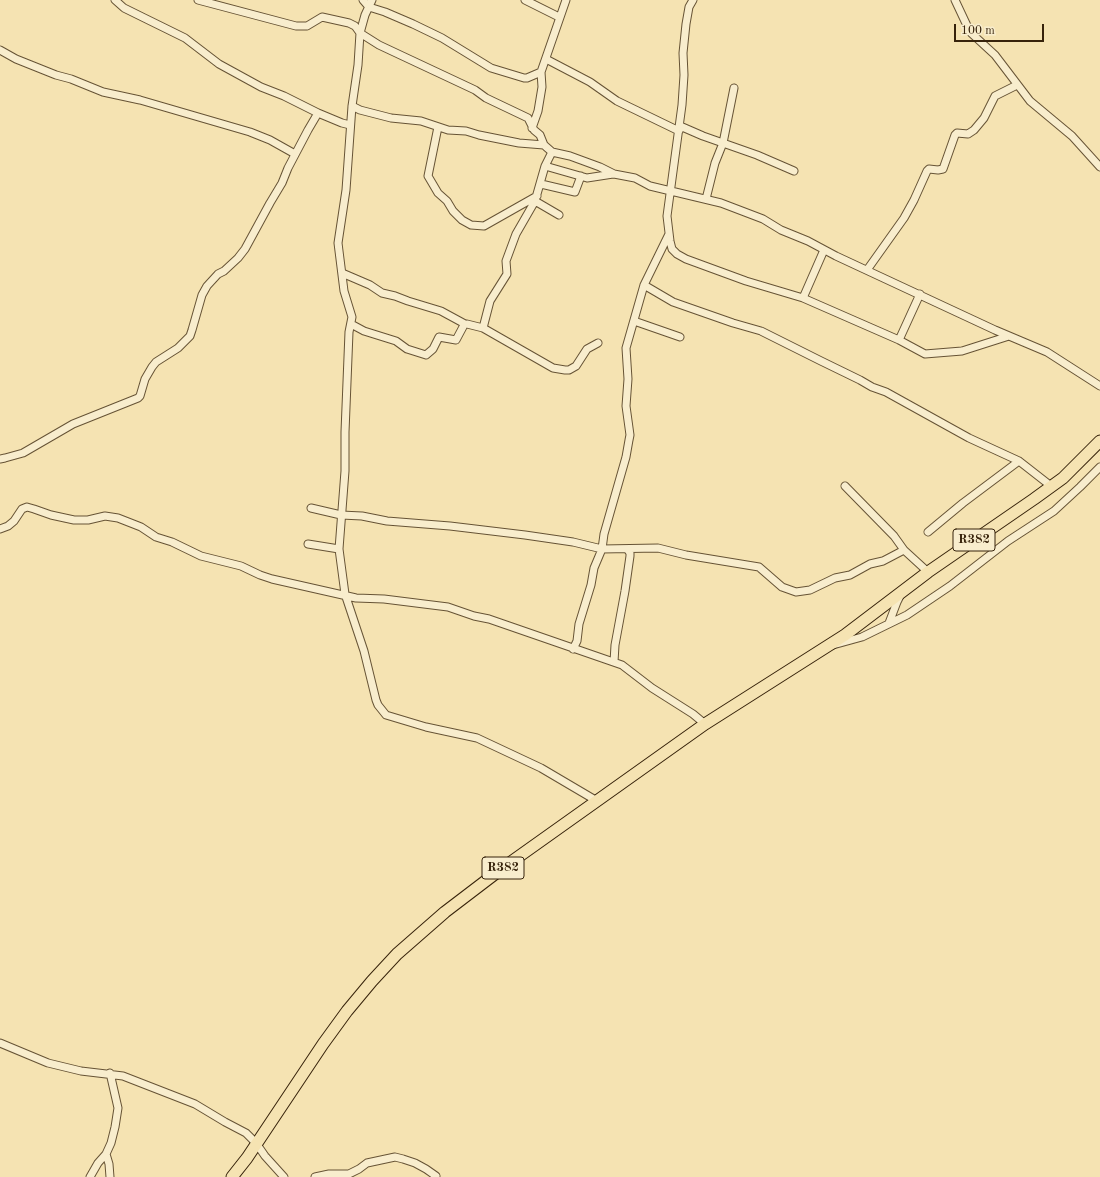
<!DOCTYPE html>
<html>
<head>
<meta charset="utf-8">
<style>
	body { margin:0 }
	#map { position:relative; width:1100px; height:1177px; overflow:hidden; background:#f5e3b2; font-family:"Old Standard TT",serif }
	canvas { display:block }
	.scale { position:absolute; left:954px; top:24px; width:90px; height:18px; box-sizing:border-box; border:2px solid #37230b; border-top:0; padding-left:5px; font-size:12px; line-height:14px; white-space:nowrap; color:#37230b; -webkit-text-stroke:3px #f8edcd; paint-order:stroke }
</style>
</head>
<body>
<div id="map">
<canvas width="1100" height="1177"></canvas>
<div class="scale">100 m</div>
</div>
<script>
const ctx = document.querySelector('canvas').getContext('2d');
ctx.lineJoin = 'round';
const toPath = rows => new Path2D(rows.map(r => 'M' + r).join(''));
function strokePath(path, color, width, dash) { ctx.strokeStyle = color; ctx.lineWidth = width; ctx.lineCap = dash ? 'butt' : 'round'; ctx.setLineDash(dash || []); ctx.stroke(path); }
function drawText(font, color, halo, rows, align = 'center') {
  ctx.font = font + ' "Old Standard TT",serif'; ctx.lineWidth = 3.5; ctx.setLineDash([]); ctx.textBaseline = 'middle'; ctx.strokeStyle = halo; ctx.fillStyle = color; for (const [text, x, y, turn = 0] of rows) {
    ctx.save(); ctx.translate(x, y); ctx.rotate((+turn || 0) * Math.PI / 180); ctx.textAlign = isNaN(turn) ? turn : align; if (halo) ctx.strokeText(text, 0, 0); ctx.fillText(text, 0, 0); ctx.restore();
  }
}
const street = toPath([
	[115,0,124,8,185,38,219,64,261,87,284,96,318,113,342,123,350,125],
	[198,0,296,26,307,26,322,17,349,23,355,26,360,33,379,45,475,90,486,98,528,118,534,130,540,135,544,145,552,152,570,156,600,167,614,174,635,178,650,186,721,203,763,219,781,230,808,241,836,256,995,330,1047,352,1100,386],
	[363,0,369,7,385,12,413,24,442,38,491,68,524,78,527,78,541,72],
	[372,0,365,15,360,33,358,65,352,106,346,190,338,243,344,291,352,317,349,332,345,432,345,471,339,549,345,594,364,651,376,700,378,705,386,715,426,727,477,738,541,768,597,801],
	[525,0,559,17],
	[693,0,689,7,686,24,683,53,684,75,682,105,667,216,670,241,672,249,677,254,686,259,746,281,803,298,899,340,925,354,962,351,1009,336],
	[955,0,970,32,995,55,1030,101,1072,136,1100,167],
	[0,50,16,59,56,75,71,79,103,92,140,100,250,132,270,140,295,154],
	[546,59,590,82,617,101,679,131],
	[352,106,360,110,391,118,421,121,448,130,466,131,479,135,519,143,544,145],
	[680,126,703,136,757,155,794,171],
	[438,127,428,176,438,193,447,201,453,211,462,220,471,225,484,226,537,196],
	[532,128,538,111,542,87,541,72,566,0],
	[545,166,587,178,613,174],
	[541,184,575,192,581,176],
	[706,199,715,163,723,143,734,88],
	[535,201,559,215],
	[867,270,904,218,914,200,927,171,929,169,938,170,943,169,955,135,957,133,968,134,974,130,984,118,995,96,1017,85],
	[342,273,370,285,382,293,395,296,408,301,441,311,465,324],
	[644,285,673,302,733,323,761,331,821,361,860,380,872,387,886,392,969,438,1019,461,1051,486],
	[803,298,824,250],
	[634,321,680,337],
	[351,324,364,331,396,341,407,349,426,355,433,349,439,337,456,340,464,325,467,324,483,328,553,368,565,370,569,370,576,366,587,349,598,343],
	[483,328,490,301,507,274,506,261,516,234,535,201,545,166,552,152],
	[899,340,920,294],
	[0,459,5,458,23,453,73,424,138,398,140,396,145,379,152,367,156,362,178,348,190,336,192,330,202,295,207,286,218,274,224,271,238,258,245,249,270,203,282,183,288,168,308,130,318,113],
	[845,486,894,536,904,550,928,572],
	[311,508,341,515,362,516,387,521,450,526,525,535,573,542,602,549,658,548,686,555,759,567,782,587,796,592,810,590,835,578,850,575,870,564,883,561,904,550],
	[0,529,8,526,14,521,22,509,27,507,34,509,51,515,74,520,88,520,105,516,118,518,141,527,156,537,172,542,201,556,241,566,260,575,272,579,356,598,384,599,448,607,474,616,489,619,622,665,652,688,693,714,705,724],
	[928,532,963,503,1019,461],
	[308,544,339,549],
	[889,623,897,602,900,596],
	[833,645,862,637,907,615,950,586,1008,541,1054,511,1080,487,1100,467],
	[573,649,577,641,579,624,591,585,594,568,602,549,604,534,626,457,629,440,630,435,626,406,628,379,626,348,644,285,669,234],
	[614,662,615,645,625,591,630,556,630,553,627,549],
	[0,1043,48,1063,81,1071,123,1076,195,1104,225,1122,246,1133,256,1143,265,1156,284,1177],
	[106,1154,109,1164,110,1177],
	[90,1177,98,1163,106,1154,111,1143,115,1127,118,1108,110,1073],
	[315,1177,329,1174,349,1174,359,1169,367,1163,395,1157,403,1159,415,1163,426,1169,436,1176]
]);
const primary = toPath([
	[232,1177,247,1158,323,1044,347,1011,372,981,397,954,445,912,504,867,705,724,845,635,928,572,1034,499,1063,478,1100,441]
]);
const shields = [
	[974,540,42],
	[503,868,42]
];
const shieldNames = [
	["R382",974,540],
	["R382",503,868]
];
strokePath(street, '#665335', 9);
strokePath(primary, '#37230b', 13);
strokePath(street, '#f8edcd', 7);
strokePath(primary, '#f5e3b2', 11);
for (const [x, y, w] of shields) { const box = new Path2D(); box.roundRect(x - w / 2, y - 11, w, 22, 3); ctx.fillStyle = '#f8edcd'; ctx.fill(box); strokePath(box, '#37230b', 1); }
drawText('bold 13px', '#37230b', null, shieldNames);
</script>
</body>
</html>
